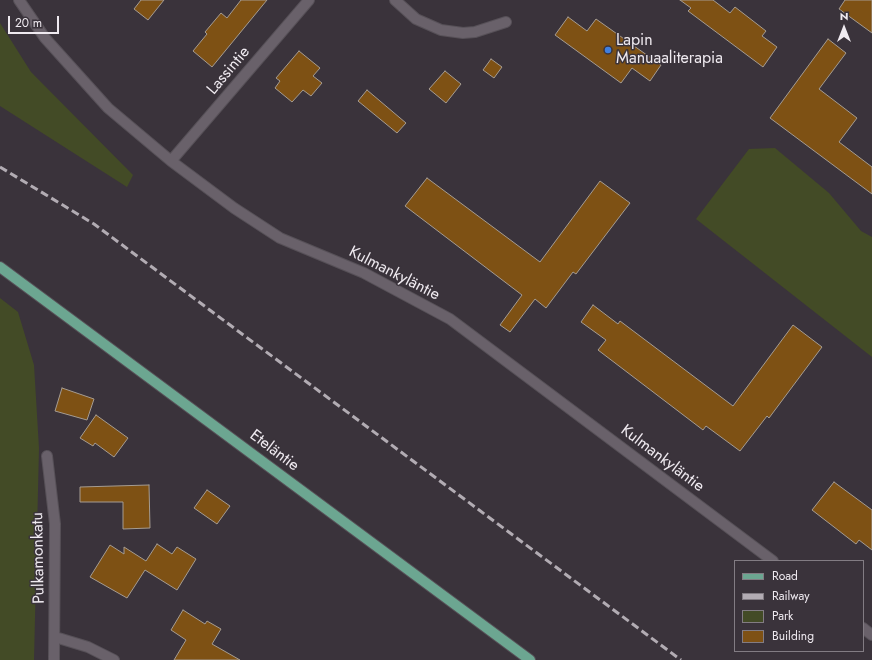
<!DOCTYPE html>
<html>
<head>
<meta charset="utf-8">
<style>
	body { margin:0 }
	#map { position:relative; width:872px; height:660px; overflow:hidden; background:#3a333b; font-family:Jost,sans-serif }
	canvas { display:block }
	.legend { position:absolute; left:734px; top:560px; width:130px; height:92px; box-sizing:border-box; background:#3a333b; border:1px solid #827c83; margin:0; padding:5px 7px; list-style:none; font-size:12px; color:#efeaf0 }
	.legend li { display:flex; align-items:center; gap:8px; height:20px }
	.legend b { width:20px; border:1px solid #827c83 }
	.north { position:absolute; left:824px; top:8px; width:40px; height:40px; -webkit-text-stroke:3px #3a333b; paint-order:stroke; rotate:0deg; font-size:11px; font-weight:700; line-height:16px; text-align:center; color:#efeaf0 }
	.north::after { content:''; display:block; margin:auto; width:14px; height:18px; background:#efeaf0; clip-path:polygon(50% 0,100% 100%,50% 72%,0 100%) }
	.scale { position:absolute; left:8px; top:16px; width:51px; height:18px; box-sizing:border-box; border:2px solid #efeaf0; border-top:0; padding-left:5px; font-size:12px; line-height:14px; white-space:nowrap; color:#efeaf0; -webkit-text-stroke:3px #3a333b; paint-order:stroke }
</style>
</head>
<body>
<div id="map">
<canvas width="872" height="660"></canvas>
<ul class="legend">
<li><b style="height:5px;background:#6ca691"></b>Road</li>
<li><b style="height:5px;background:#b2acb3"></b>Railway</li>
<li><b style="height:11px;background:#434b26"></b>Park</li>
<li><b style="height:11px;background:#7e5114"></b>Building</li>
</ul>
<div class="north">N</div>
<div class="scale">20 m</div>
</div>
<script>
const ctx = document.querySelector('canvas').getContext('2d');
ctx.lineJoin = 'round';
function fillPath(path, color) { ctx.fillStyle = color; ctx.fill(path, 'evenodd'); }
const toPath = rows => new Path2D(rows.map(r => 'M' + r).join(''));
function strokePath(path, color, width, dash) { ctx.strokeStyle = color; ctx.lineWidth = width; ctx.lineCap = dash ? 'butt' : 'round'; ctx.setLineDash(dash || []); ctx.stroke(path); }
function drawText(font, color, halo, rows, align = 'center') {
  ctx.font = font + ' Jost,sans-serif'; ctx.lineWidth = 3; ctx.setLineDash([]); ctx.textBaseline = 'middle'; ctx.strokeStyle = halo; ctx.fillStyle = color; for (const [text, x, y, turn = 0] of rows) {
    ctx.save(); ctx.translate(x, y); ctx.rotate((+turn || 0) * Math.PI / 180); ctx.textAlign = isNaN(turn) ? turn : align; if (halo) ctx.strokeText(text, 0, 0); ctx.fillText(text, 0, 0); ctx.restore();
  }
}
const green = toPath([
	[0,23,31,72,133,175,127,187,0,106],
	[775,148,829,193,861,231,872,237,872,357,696,219,749,149],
	[0,298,18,312,34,365,39,448,34,660,0,660]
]);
const building = toPath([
	[141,0,164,0,148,20,134,9,141,0],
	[241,0,267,0,212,67,193,51,207,34,205,32,221,13,227,18,241,0],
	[680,0,713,0,730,13,735,7,766,31,762,36,777,47,763,67,688,11,691,8,680,0],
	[845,0,872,0,872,33,839,9,845,0],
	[568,17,587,31,596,19,661,65,650,81,632,68,621,83,555,35,568,17],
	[828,39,846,53,819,89,857,118,839,142,872,167,872,194,770,118,828,39],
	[299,51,320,68,313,76,322,83,311,96,303,90,292,102,275,88,280,81,276,78,299,51],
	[491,59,502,67,494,78,483,70,491,59],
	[445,71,461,84,446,103,429,89,445,71],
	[367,90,406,123,397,133,358,101,367,90],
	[427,178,540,262,600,181,630,203,576,274,573,272,546,308,535,299,510,332,500,325,522,295,405,206,427,178],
	[593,305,618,324,620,321,733,406,793,325,822,347,769,418,767,416,740,451,706,426,703,430,598,350,606,340,581,322,593,305],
	[62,388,94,399,87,420,55,411,62,388],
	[96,415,128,438,114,457,95,443,93,446,80,438,96,415],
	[834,482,872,510,872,550,859,540,856,544,812,510,834,482],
	[149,485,150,528,123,529,123,502,80,502,80,487,149,485],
	[207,490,230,506,217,524,194,508,207,490],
	[157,544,172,554,177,547,196,559,177,590,145,570,127,598,90,577,110,545,124,554,124,547,146,561,157,544],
	[183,610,205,624,207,621,221,629,212,644,240,660,174,660,186,640,171,630,183,610]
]);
const minor = toPath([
	[19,0,45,38,108,108,171,161,234,208,280,238,364,273,450,319,773,561],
	[395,0,416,19,441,30,463,33,475,32,506,22],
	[171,161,309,0],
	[47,456,55,524,54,660],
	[863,628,872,635],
	[55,637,88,647,114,660]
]);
const major = toPath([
	[0,267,530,660]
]);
const rail = toPath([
	[0,167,94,224,681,660]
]);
const markers = [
	[608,50,4,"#3f7fe0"]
];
const poiNames = [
	["Lapin",616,41],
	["Manuaaliterapia",616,59]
];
const streetNames = [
	["Lassintie",229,71,-50],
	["Kulmankyläntie",394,274,27],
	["Eteläntie",274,451,37],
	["Kulmankyläntie",662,459,37],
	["Pulkamonkatu",39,558,-91]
];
fillPath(green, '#434b26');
fillPath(building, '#7e5114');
strokePath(building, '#a59c92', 1);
strokePath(minor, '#575158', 12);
strokePath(major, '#575158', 12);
strokePath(minor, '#69616a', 10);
strokePath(major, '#6ca691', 10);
strokePath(rail, '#b2acb3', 3, [8, 4]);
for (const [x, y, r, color] of markers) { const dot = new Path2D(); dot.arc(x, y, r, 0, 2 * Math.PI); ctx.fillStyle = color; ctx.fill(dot); strokePath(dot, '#3a333b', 1.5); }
drawText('16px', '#efeaf0', '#3a333b', poiNames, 'left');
drawText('16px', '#efeaf0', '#3a333b', streetNames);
</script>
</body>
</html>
